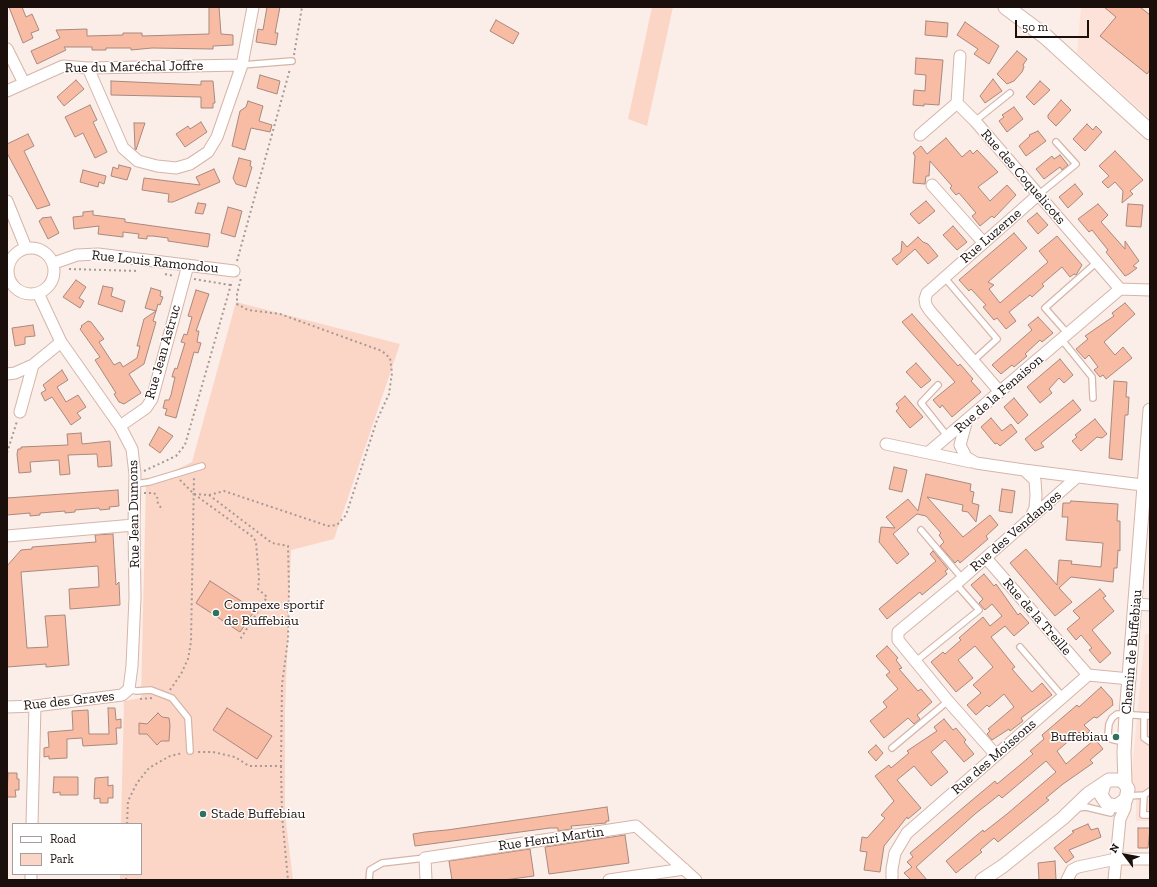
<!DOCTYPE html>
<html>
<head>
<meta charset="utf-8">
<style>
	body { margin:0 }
	#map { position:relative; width:1157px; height:887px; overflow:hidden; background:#fbede8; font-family:"Zilla Slab",serif }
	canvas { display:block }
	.frame { position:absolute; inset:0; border:8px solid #1b0f0b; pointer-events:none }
	.legend { position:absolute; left:12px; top:823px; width:130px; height:52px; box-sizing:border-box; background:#fff; border:1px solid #a49f9d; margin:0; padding:5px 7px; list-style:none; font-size:12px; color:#1b0f0b }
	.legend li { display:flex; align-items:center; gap:8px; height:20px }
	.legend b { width:20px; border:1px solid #a49f9d }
	.north { position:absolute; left:1105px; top:835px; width:40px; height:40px; -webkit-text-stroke:3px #fff; paint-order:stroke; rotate:302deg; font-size:11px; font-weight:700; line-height:16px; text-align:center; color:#1b0f0b }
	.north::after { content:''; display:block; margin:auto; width:14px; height:18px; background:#1b0f0b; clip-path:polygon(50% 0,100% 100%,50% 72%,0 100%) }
	.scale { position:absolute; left:1015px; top:20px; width:74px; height:18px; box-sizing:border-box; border:2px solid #1b0f0b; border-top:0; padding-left:5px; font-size:12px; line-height:14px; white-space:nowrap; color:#1b0f0b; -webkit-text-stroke:3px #fff; paint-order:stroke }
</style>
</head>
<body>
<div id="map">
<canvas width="1157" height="887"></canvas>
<div class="frame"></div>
<ul class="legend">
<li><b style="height:5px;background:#fff"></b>Road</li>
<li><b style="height:11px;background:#fbd6c7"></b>Park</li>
</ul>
<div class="north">N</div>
<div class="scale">50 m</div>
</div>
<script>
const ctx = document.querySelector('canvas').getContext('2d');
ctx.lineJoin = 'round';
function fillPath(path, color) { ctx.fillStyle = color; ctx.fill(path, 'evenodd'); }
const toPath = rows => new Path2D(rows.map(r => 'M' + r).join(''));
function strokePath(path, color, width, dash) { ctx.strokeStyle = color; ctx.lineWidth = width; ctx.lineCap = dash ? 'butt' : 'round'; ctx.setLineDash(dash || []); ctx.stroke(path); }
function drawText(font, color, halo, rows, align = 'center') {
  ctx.font = font + ' "Zilla Slab",serif'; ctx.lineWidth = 3; ctx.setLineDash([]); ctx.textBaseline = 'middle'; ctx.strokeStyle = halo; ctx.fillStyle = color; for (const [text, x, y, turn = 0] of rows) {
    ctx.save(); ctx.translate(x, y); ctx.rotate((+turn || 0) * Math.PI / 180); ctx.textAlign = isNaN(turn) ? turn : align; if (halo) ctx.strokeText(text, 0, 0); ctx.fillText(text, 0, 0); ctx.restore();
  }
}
const built = toPath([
	[1081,7,1150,7,1150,119,1077,53],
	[1145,634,1150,634,1150,821,1136,821,1136,794,1131,781]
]);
const green = toPath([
	[652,7,673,7,647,126,628,119],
	[236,302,400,344,334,539,291,550,285,712,285,814,293,880,120,880,120,874,141,874,141,824,121,824,124,701,141,698,146,484,192,462]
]);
const building = toPath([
	[9,7,22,7,26,17,32,14,39,30,31,33,33,38,23,43,9,7],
	[209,7,219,7,221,34,233,35,233,45,213,46,213,49,152,48,131,50,131,48,106,48,106,50,92,50,92,47,64,47,66,50,37,64,31,51,60,38,56,30,87,29,87,36,123,35,123,33,142,33,142,36,209,34,209,7],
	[267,7,280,7,275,33,278,33,276,45,256,42,258,29,263,30,267,7],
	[1104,7,1140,7,1150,15,1150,70,1147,74,1100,36,1116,17,1104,7],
	[496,20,519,33,513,44,490,31,496,20],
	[926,21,948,23,947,37,925,35,926,21],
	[965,22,999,46,989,64,974,54,978,49,957,35,965,22],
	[1017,51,1027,59,1023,65,1024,67,1022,72,1014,81,1007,84,997,74,1017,51],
	[916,58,943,60,939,105,924,104,924,106,913,105,914,90,925,91,926,75,915,74,916,58],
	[260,75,280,81,277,94,257,88,260,75],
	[993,79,1002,91,985,103,980,96,993,79],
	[76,80,84,89,64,106,57,97,76,80],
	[111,81,201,85,201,81,213,81,215,103,213,103,213,108,201,108,201,97,111,95,111,81],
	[1040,81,1050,90,1034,105,1026,97,1040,81],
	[1061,100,1071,110,1056,126,1048,118,1048,115,1061,100],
	[248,101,263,106,259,121,272,125,270,132,251,128,245,150,232,146,240,111,246,107,248,101],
	[90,105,97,120,93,122,107,152,95,158,83,133,75,137,65,117,90,105],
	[1014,107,1023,119,1007,132,999,121,1004,117,1002,115,1014,107],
	[201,122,207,132,185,147,176,134,188,126,190,129,201,122],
	[134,123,145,123,136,150,135,149,134,123],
	[1087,124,1093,130,1096,126,1102,132,1085,151,1073,139,1087,124],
	[1038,131,1046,141,1026,156,1019,146,1030,136,1029,135,1038,131],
	[28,134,34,146,24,151,50,205,37,209,7,153,7,144,28,134],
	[946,138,962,157,970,150,973,154,977,150,998,172,978,187,990,201,1007,185,1016,195,994,218,992,216,980,226,972,216,976,213,959,193,956,195,950,188,952,186,930,161,929,176,926,176,925,184,913,183,915,156,913,153,921,146,927,154,946,138],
	[1115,151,1143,180,1130,191,1133,194,1122,203,1123,191,1115,182,1108,188,1102,182,1109,176,1099,166,1115,151],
	[1060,155,1068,165,1062,170,1060,167,1044,179,1036,169,1052,156,1054,159,1060,155],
	[239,158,251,161,250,166,252,167,246,187,236,184,233,178,239,158],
	[119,165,131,168,127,180,111,176,113,167,118,169,119,165],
	[214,169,220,182,173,202,168,202,169,194,142,190,144,178,200,185,196,177,214,169],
	[83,170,106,176,104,184,99,182,98,187,80,182,83,170],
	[1075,184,1083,194,1068,208,1059,197,1075,184],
	[926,201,935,211,919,224,910,214,926,201],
	[198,203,206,204,203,214,195,213,198,203],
	[1098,204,1108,215,1101,222,1125,249,1125,241,1139,261,1133,266,1137,268,1129,274,1125,276,1106,252,1108,250,1092,230,1089,232,1078,219,1098,204],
	[1128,204,1143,205,1141,227,1126,226,1128,204],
	[228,207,242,211,235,237,221,233,228,207],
	[93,211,93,215,125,219,125,222,210,234,208,247,168,241,168,238,153,236,147,236,147,239,138,238,139,234,123,232,123,237,98,234,99,226,74,229,73,217,83,216,83,212,93,211],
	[1037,213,1048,225,1038,234,1027,221,1037,213],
	[51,217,59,233,48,239,39,221,42,219,42,218,51,217],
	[953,226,967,242,957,250,943,235,953,226],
	[1014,233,1027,248,988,282,994,285,989,289,1000,303,1048,262,1039,251,1057,236,1082,265,1076,275,1074,274,1070,277,1062,267,1042,284,1044,286,1032,297,1030,295,1009,312,1016,321,1006,329,997,318,994,320,983,307,986,305,971,289,969,291,959,280,1014,233],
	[918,237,923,242,928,244,938,256,928,264,915,249,897,265,892,259,901,252,902,241,907,247,918,237],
	[76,280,86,287,79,298,84,301,80,308,63,297,76,280],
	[103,286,113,288,111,296,125,301,122,312,98,304,103,286],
	[151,288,161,291,160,296,163,297,160,305,158,304,156,311,145,308,151,288],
	[196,290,209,294,196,331,199,331,197,342,201,343,198,353,194,352,176,418,165,415,167,409,163,408,165,400,169,400,171,395,175,377,172,377,173,373,175,368,177,369,185,343,181,342,184,334,187,335,192,317,188,316,196,290],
	[1125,303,1135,314,1104,342,1115,355,1123,347,1132,358,1106,379,1103,375,1100,377,1094,370,1098,367,1089,355,1085,359,1076,349,1088,339,1085,336,1114,316,1112,313,1125,303],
	[156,311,153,321,156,322,144,364,129,374,141,393,124,404,119,402,114,394,116,393,95,360,100,357,80,329,82,327,81,326,88,321,91,322,104,339,99,342,114,365,120,362,123,367,137,358,140,346,137,346,144,319,156,311],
	[912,314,958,366,960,364,973,379,971,381,981,392,952,417,942,405,940,408,933,400,955,382,902,322,912,314],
	[1038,317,1053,333,1042,342,1040,340,1025,354,1027,356,1014,367,1012,365,1001,374,992,365,1032,330,1028,325,1038,317],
	[33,325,35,336,25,337,25,344,15,346,12,328,33,325],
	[1060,359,1073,375,1064,383,1059,378,1049,389,1052,393,1040,403,1027,387,1060,359],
	[916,363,931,380,921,388,906,372,916,363],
	[62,370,68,380,57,387,66,402,78,395,86,407,77,413,81,418,71,425,52,397,45,401,41,393,46,390,43,385,62,370],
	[1114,381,1127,382,1126,397,1129,397,1128,415,1125,415,1122,460,1109,458,1114,381],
	[905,396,923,417,910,428,896,411,899,408,896,404,905,396],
	[1014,398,1028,415,1018,424,1004,407,1014,398],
	[1073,400,1081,410,1041,443,1044,447,1035,451,1033,449,1025,439,1073,400],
	[991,418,1002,431,1011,424,1017,432,1000,446,997,443,995,444,981,427,991,418],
	[1095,419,1107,434,1102,438,1097,437,1081,451,1072,441,1077,437,1075,435,1095,419],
	[159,427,173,436,160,453,149,445,159,427],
	[81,433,82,444,110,441,112,466,98,467,97,454,68,455,70,474,60,475,59,460,30,462,31,472,19,473,17,454,18,449,21,449,21,447,68,445,67,434,81,433],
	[894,467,907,470,902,492,889,489,894,467],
	[926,474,971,484,970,491,974,492,972,503,979,505,976,522,968,512,962,511,963,505,927,497,963,537,990,515,998,525,986,536,988,539,960,563,958,560,955,563,940,546,944,542,939,535,941,533,926,516,917,514,893,534,909,554,897,564,879,542,881,527,895,528,886,517,908,499,918,511,926,474],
	[1002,489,1015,491,1012,513,999,511,1002,489],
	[118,490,119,506,109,507,110,509,100,510,99,508,75,510,75,512,65,513,65,511,40,513,40,515,30,516,30,513,7,515,7,498,118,490],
	[1071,501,1118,504,1117,521,1120,521,1120,551,1118,550,1117,568,1114,568,1113,582,1071,577,1059,588,1072,602,1055,616,1010,563,1026,549,1057,585,1059,560,1072,561,1071,564,1101,567,1103,543,1066,540,1068,517,1062,517,1063,503,1070,503,1071,501],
	[113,534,116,585,119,582,120,605,70,609,69,589,99,587,98,566,21,572,27,648,48,647,45,616,65,615,69,665,46,667,46,664,7,667,7,566,21,550,32,549,32,547,96,542,95,535,113,534],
	[933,551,948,569,945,571,947,574,922,595,920,592,887,619,879,609,936,561,930,554,933,551],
	[984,574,994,586,996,584,1018,615,1020,613,1029,623,1014,636,1005,626,991,637,1015,667,1012,669,1032,692,1042,683,1052,695,1021,718,1023,721,1010,731,1009,729,992,740,987,734,990,731,988,729,1014,707,1004,694,989,707,987,705,976,715,967,705,981,693,973,685,993,667,975,646,958,660,973,678,956,692,931,662,943,652,945,654,961,640,959,638,983,617,990,626,1002,616,992,604,985,610,979,603,983,599,971,585,984,574],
	[210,581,255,610,240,632,196,603,210,581],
	[1100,589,1106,596,1103,598,1114,611,1092,630,1111,653,1100,663,1089,650,1092,648,1081,635,1076,640,1067,629,1080,618,1073,611,1100,589],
	[887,646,898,658,896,660,902,668,899,669,918,691,921,689,932,702,917,715,920,719,914,724,908,718,884,738,870,721,887,707,883,702,898,689,886,675,890,672,876,656,887,646],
	[1101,687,1112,699,1113,705,1097,718,1094,717,1084,725,1090,731,1083,737,1079,732,1057,751,1066,764,1095,739,1103,749,1090,760,1093,763,1063,784,1046,798,1049,800,998,842,994,838,980,850,982,852,956,873,946,861,983,830,984,832,1007,814,1056,772,1046,761,1002,798,999,795,975,814,916,867,927,880,911,880,904,873,912,867,907,862,913,857,910,853,971,801,995,781,997,784,1020,765,1033,754,1030,751,1044,739,1042,735,1077,705,1079,707,1101,687],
	[108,708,115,708,116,720,121,719,121,728,116,728,117,744,83,746,82,738,67,739,67,758,49,759,49,756,44,757,44,748,49,747,48,732,73,730,72,711,88,710,89,734,109,734,108,708],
	[227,708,272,736,257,759,213,730,227,708],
	[158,713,162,717,169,718,170,725,169,741,161,741,157,745,147,734,139,734,139,723,147,724,158,713],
	[944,719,953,730,956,728,966,740,964,742,974,754,964,762,945,740,931,752,948,772,931,786,914,766,897,780,921,808,908,819,907,817,884,846,880,872,864,870,867,852,860,851,862,837,867,838,885,818,881,815,894,801,875,776,889,765,891,768,909,753,907,751,937,731,934,727,944,719],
	[876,745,883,753,876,761,868,752,876,745],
	[8,773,17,773,17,779,19,779,19,790,15,790,16,797,7,797,8,773],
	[54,777,78,777,78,795,60,795,60,792,53,793,54,777],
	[108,777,108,786,113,785,113,798,108,798,108,803,100,803,100,798,94,799,95,778,108,777],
	[607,807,609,821,606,821,606,823,571,826,572,829,558,831,558,828,550,828,415,846,413,834,425,832,447,830,607,807],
	[1088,824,1091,830,1098,828,1101,837,1069,850,1074,857,1066,863,1054,848,1074,832,1072,831,1088,824],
	[1138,828,1150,828,1148,848,1138,848,1138,828],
	[625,835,629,863,549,874,545,847,625,835],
	[530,849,534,876,504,880,452,880,449,861,530,849],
	[1055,861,1056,880,1039,880,1038,863,1055,861]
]);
const path = toPath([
	[294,55,302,7],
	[237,261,290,69],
	[69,269,139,271],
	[165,274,174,276],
	[194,279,230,285],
	[7,453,17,421],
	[144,471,176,456,185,445,232,281],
	[180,480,194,494,253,537,256,542,259,578,258,589,267,597,239,641],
	[144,493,154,493,157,496,158,504,163,510],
	[194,494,209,495,272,543,288,546,289,589,288,639,282,685,281,766,249,766,235,757,213,752,197,752],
	[209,495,224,491,328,526,337,525,346,515,377,420,389,394,392,373,390,358,382,351,280,314,248,310,237,304,237,294,241,278],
	[170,690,181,674,188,659,191,642,194,476],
	[140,699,152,698],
	[281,766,282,816,288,880],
	[127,824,128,801,137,783,149,768,170,756,183,753],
	[126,880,127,874]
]);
const service = toPath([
	[242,65,292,61],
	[975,121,1010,93],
	[1038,195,1076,164,1056,142],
	[944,277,997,339,973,361],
	[1068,334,1045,308,1097,262],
	[1062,340,1092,377,1093,398],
	[938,385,921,403,948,437],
	[135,484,149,482,202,466],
	[921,530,962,578],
	[1020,647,1063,697],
	[916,661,979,610,956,584],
	[129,689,136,691,151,690,172,698,188,718,190,751],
	[1144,716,1144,738,1150,742],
	[1125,740,1119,741,1111,739,1108,734,1109,724,1112,718,1117,714,1150,716],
	[892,748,948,701],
	[1144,795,1150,791],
	[1128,796,1144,795,1143,815,1150,815],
	[1077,808,1086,807,1111,813,1114,806],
	[369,880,370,870,382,863,425,858]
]);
const minor = toPath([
	[7,49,24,83],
	[88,68,123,148,138,161,157,166,176,168,190,164,208,152,217,137,242,65,253,7],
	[7,91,63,66,88,68,242,65],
	[957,103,960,56],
	[920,135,957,103,975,121,1120,289],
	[932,185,983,242],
	[7,201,26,248],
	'8 271a23 23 0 1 1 46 0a23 23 0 1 1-46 0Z',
	[54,263,77,255,98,254,234,271],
	[7,374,15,373,33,365,61,342],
	[1000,392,930,311,926,305,925,299,927,293,1038,195],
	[20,412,33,365],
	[966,423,960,445,966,457,976,463,1024,470,1035,480,1036,495,1035,508,1031,517],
	[120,426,146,408,152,399,188,265],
	[886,444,971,462],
	[929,452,1120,289,1150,290],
	[1024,470,1150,486],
	[7,536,134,525],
	[986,558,1088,675],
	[1136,604,1150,605],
	[7,707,35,706,122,695,129,689,132,666,135,598,134,525,135,474,132,449,120,426,61,342,38,293],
	[996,755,948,701,898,640,898,632,956,584,1076,478],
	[32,824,35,706],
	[31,880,31,874],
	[426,880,425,858,636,826,696,880],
	[609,880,684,869],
	[892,880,892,869,895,853,907,833,1088,675,1130,679],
	[1067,880,1072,870,1078,867,1116,859,1150,859],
	[1114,880,1120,819,1125,808,1126,799]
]);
const tertiary = toPath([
	[1125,784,1124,752,1126,715,1150,410],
	[982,880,1003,866,1063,818,1088,794,1109,780,1121,780,1125,784,1128,789,1126,799,1117,806,1107,804,1101,795,1104,784]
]);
const secondary = toPath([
	[1006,7,1046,37,1150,132]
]);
const markers = [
	[216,613,4,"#30705f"],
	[1116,737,4,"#30705f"],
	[203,814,4,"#30705f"]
];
const streetNames = [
	["Rue du Maréchal Joffre",134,67,-1],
	["Rue des Coquelicots",1023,177,49],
	["Rue Luzerne",991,236,-41],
	["Rue Louis Ramondou",155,262,6],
	["Rue Jean Astruc",163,352,-74],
	["Rue de la Fenaison",999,394,-41],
	["Rue Jean Dumons",134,514,-91],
	["Rue des Vendanges",1016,531,-41],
	["Rue de la Treille",1037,617,49],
	["Chemin de Buffebiau",1132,652,-85],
	["Rue des Graves",69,701,-6],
	["Rue des Moissons",994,757,-41],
	["Rue Henri Martin",551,839,-8]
];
const poiNames = [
	["Compexe sportif",224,605],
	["de Buffebiau",224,621],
	["Buffebiau",1108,737,"right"],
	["Stade Buffebiau",211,814]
];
fillPath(built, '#fce2d8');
fillPath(green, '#fbd6c7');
fillPath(building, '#f8bca4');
strokePath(building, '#a9897d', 1);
strokePath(service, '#d6b5a8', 8);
strokePath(minor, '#d6b5a8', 13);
strokePath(tertiary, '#d6b5a8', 15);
strokePath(secondary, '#d6b5a8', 17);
strokePath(path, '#a69994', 2, [2, 3]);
strokePath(service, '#fff', 5.5);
strokePath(minor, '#fff', 11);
strokePath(tertiary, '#fff', 13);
strokePath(secondary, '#fff', 15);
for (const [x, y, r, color] of markers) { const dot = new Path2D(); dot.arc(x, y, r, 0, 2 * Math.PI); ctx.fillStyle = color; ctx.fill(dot); strokePath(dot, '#fff', 1.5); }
drawText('14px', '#1b0f0b', '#fff', streetNames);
drawText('14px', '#1b0f0b', '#fff', poiNames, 'left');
</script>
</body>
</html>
